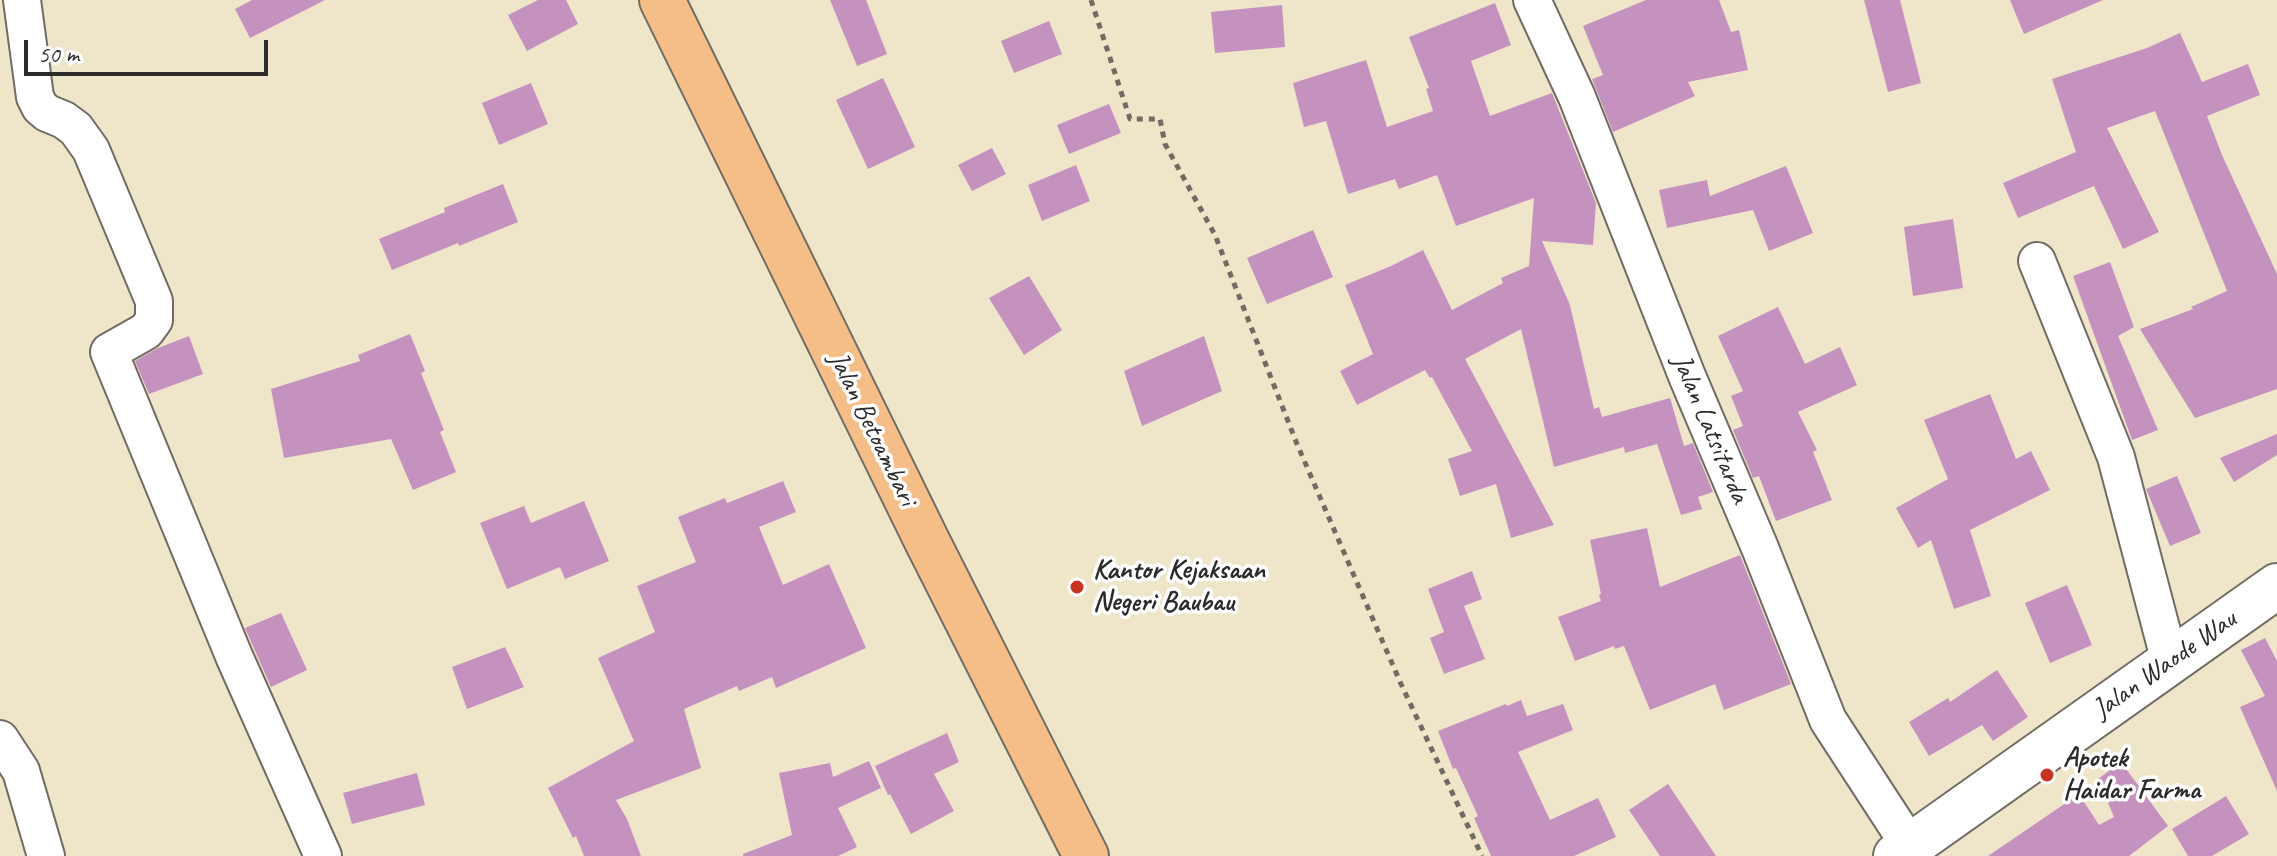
<!DOCTYPE html>
<html>
<head>
<meta charset="utf-8">
<style>
	body { margin:0 }
	#map { position:relative; width:2277px; height:856px; overflow:hidden; background:#efe6ca; font-family:Caveat,sans-serif }
	canvas { display:block }
	.scale { position:absolute; left:24px; top:40px; width:244px; height:36px; box-sizing:border-box; border:4px solid #2b2b2b; border-top:0; padding-left:10px; font-size:24px; line-height:28px; white-space:nowrap; color:#2b2b2b; -webkit-text-stroke:6px #fff; paint-order:stroke }
</style>
</head>
<body>
<div id="map">
<canvas width="2277" height="856"></canvas>
<div class="scale">50 m</div>
</div>
<script>
const ctx = document.querySelector('canvas').getContext('2d');
ctx.lineJoin = 'round';
function fillPath(path, color) { ctx.fillStyle = color; ctx.fill(path, 'evenodd'); }
const toPath = rows => new Path2D(rows.map(r => 'M' + r).join(''));
function strokePath(path, color, width, dash) { ctx.strokeStyle = color; ctx.lineWidth = width; ctx.lineCap = dash ? 'butt' : 'round'; ctx.setLineDash(dash || []); ctx.stroke(path); }
function drawText(font, color, halo, rows, align = 'center') {
  ctx.font = font + ' Caveat,sans-serif'; ctx.lineWidth = 7; ctx.setLineDash([]); ctx.textBaseline = 'middle'; ctx.strokeStyle = halo; ctx.fillStyle = color; for (const [text, x, y, turn = 0] of rows) {
    ctx.save(); ctx.translate(x, y); ctx.rotate((+turn || 0) * Math.PI / 180); ctx.textAlign = isNaN(turn) ? turn : align; if (halo) ctx.strokeText(text, 0, 0); ctx.fillText(text, 0, 0); ctx.restore();
  }
}
const building = toPath([
	[252,0,325,0,250,38,235,9],
	[538,0,566,0,578,24,527,51,508,15],
	[830,0,866,0,887,54,857,66],
	[1646,0,1719,0,1731,32,1739,30,1748,70,1688,82,1695,96,1613,132,1592,79,1603,75,1583,26],
	[1864,0,1900,0,1921,83,1888,92],
	[2010,0,2103,0,2024,34],
	[1495,3,1511,45,1471,61,1490,116,1552,93,1596,203,1593,245,1542,241,1570,305,1594,409,1599,407,1602,417,1670,398,1684,446,1693,443,1713,492,1698,497,1702,509,1681,515,1657,444,1625,453,1624,447,1554,467,1521,329,1465,359,1554,525,1511,538,1496,484,1460,496,1448,459,1472,451,1432,377,1430,378,1425,370,1357,405,1340,371,1373,354,1345,285,1391,266,1423,250,1452,310,1503,283,1501,278,1529,266,1534,198,1456,226,1437,175,1399,189,1395,179,1348,194,1326,121,1304,127,1293,83,1366,60,1387,127,1433,111,1426,89,1429,88,1409,37],
	[1282,5,1285,47,1215,53,1211,12],
	[1049,21,1062,54,1014,73,1001,41],
	[2180,33,2202,82,2248,64,2260,95,2207,116,2222,155,2277,274,2277,389,2195,418,2140,329,2193,309,2191,307,2227,291,2155,111,2107,128,2159,232,2123,249,2094,186,2018,218,2003,183,2076,152,2052,79,2147,48],
	[883,78,915,147,868,169,836,100],
	[531,83,548,124,499,145,482,103],
	[1109,104,1121,133,1069,154,1057,125],
	[992,148,1006,174,972,191,958,165],
	[1076,165,1090,201,1042,221,1028,185],
	[1786,166,1813,233,1769,251,1753,210,1667,228,1659,190,1707,180,1710,196],
	[503,184,518,222,459,246,458,243,392,270,379,239,445,212,444,208],
	[1953,219,1963,288,1913,296,1904,227],
	[1313,230,1333,277,1267,304,1247,258],
	[2110,262,2134,327,2118,336,2158,430,2132,440,2073,276],
	[1029,276,1062,330,1024,355,989,298],
	[1778,307,1805,364,1840,347,1857,385,1798,412,1817,450,1813,452,1832,500,1776,521,1759,476,1753,478,1733,430,1743,426,1731,396,1743,391,1718,336],
	[410,334,425,371,421,373,444,430,440,432,456,472,413,490,391,439,284,458,271,389,360,361,358,355],
	[189,336,203,374,149,394,135,361,158,348],
	[1204,336,1222,391,1142,426,1124,371],
	[1990,394,2016,459,2031,451,2050,490,1970,530,1991,596,1954,609,1931,540,1918,548,1896,508,1948,479,1924,420],
	[2277,434,2277,455,2234,482,2220,458],
	[2177,476,2201,533,2170,546,2146,489],
	[783,481,796,512,759,527,783,585,829,564,866,648,776,688,772,677,739,691,737,686,684,709,701,768,616,800,627,819,641,856,584,856,576,836,573,838,548,788,634,741,598,658,655,632,637,586,696,562,678,517,725,498,727,503],
	[584,501,609,561,565,579,560,567,507,589,480,523,524,506,531,523],
	[1647,528,1660,587,1740,555,1791,684,1724,710,1715,684,1650,710,1624,646,1615,649,1614,646,1575,661,1558,617,1601,601,1599,595,1601,594,1590,540],
	[1472,571,1482,599,1464,606,1485,659,1444,674,1430,638,1444,632,1428,589],
	[2067,585,2092,645,2050,663,2025,603],
	[281,613,307,670,271,687,245,628],
	[2265,638,2277,661,2277,791,2240,707,2265,696,2241,650],
	[505,647,524,687,467,709,452,667],
	[1997,670,2028,717,1993,741,1982,725,1929,756,1909,722,1948,698,1950,702],
	[1521,700,1527,716,1563,704,1573,730,1518,752,1550,820,1598,798,1616,837,1574,856,1491,856,1474,818,1478,816,1456,768,1453,769,1438,731,1506,704,1507,706],
	[947,733,959,762,934,774,954,811,911,834,890,794,888,795,875,766],
	[869,761,881,788,838,808,857,847,838,856,743,856,743,854,792,835,779,773,830,763,833,777],
	[2121,762,2168,826,2129,856,1988,856,2079,794,2099,825,2114,817,2098,779],
	[417,773,425,805,352,824,343,793],
	[1668,784,1716,856,1660,856,1629,810],
	[2226,796,2249,834,2212,856,2188,856,2172,829]
]);
const path = toPath([
	[1091,0,1130,119,1160,119,1165,144,1215,235,1297,444,1401,684,1482,856]
]);
const minor = toPath([
	[22,0,35,97,40,107,47,113,64,120,76,129,91,150,154,301,154,320,146,331,109,352,234,656,323,856],
	[1532,0,1577,97,1687,376,1760,548,1828,720,1910,846],
	[2037,261,2116,457,2170,662],
	[0,739,21,771,46,856]
]);
const tertiary = toPath([
	[1896,856,2277,586]
]);
const primary = toPath([
	[662,0,926,539,1086,856]
]);
const markers = [
	[1077,587,8,"#c8321e"],
	[2047,775,8,"#c8321e"]
];
const streetNames = [
	["Jalan Betoambari",872,429,64],
	["Jalan Latsitarda",1710,429,67],
	["Jalan Waode Wau",2165,665,-35]
];
const poiNames = [
	["Kantor Kejaksaan",1093,571],
	["Negeri Baubau",1093,603],
	["Apotek",2063,759],
	["Haidar Farma",2063,791]
];
fillPath(building, '#c591bf');
strokePath(minor, '#706c63', 40);
strokePath(tertiary, '#706c63', 48);
strokePath(primary, '#706c63', 48);
strokePath(path, '#706c63', 5, [6, 6]);
strokePath(minor, '#fff', 36);
strokePath(tertiary, '#fff', 44);
strokePath(primary, '#f6be87', 44);
for (const [x, y, r, color] of markers) { const dot = new Path2D(); dot.arc(x, y, r, 0, 2 * Math.PI); ctx.fillStyle = color; ctx.fill(dot); strokePath(dot, '#fff', 3); }
drawText('28px', '#2b2b2b', '#fff', streetNames);
drawText('bold 28px', '#2b2b2b', '#fff', poiNames, 'left');
</script>
</body>
</html>
